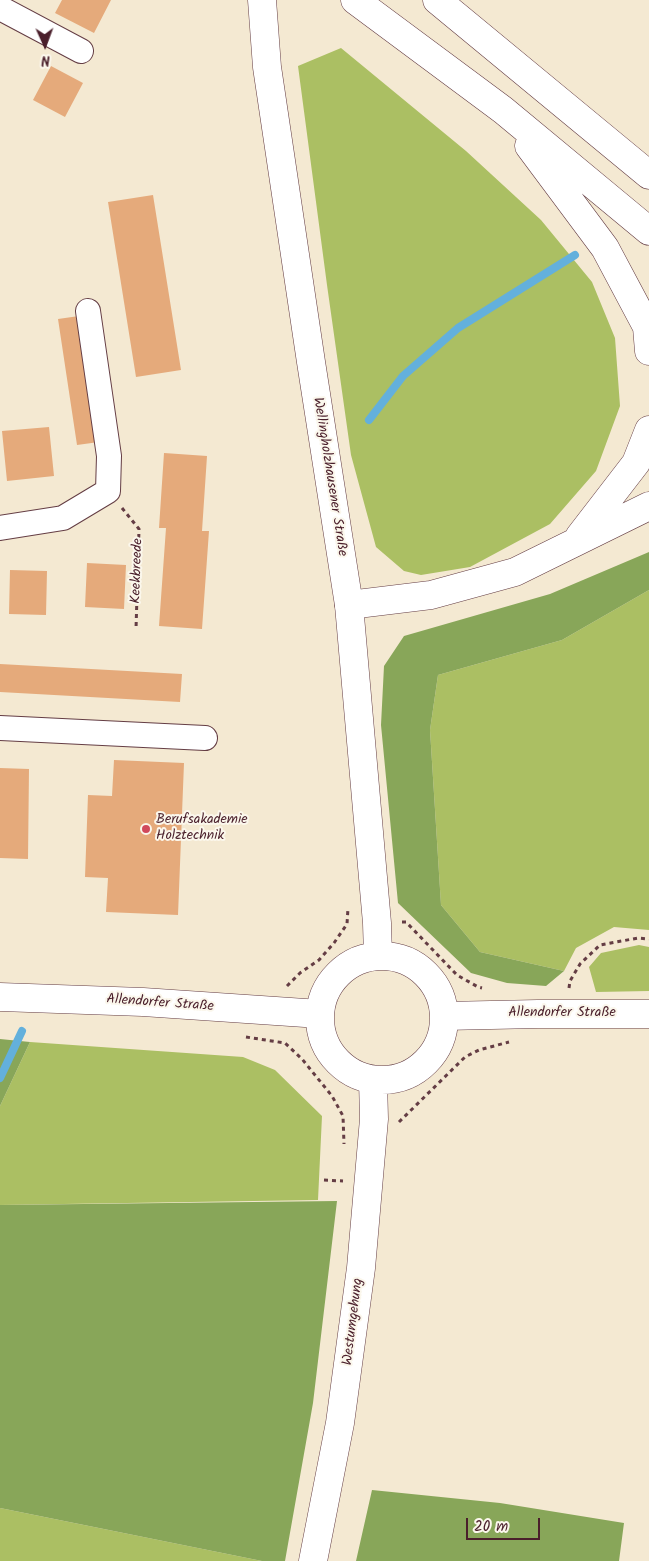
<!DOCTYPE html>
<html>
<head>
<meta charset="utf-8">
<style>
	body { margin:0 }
	#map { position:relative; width:649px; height:1561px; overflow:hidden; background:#f4e9d2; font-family:Kalam,sans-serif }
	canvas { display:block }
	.north { position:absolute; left:20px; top:20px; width:50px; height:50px; -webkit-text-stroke:4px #fbf7ec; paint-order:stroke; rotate:178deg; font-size:14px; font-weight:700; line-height:20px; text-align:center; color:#4a1f2b }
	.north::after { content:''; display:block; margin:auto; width:18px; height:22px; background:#4a1f2b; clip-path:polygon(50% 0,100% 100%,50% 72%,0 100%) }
	.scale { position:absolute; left:466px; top:1518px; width:74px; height:22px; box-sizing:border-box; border:2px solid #4a1f2b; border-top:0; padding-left:6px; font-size:15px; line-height:18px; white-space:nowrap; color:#4a1f2b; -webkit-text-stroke:4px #fbf7ec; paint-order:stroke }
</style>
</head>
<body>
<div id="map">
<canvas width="649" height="1561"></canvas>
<div class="north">N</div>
<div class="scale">20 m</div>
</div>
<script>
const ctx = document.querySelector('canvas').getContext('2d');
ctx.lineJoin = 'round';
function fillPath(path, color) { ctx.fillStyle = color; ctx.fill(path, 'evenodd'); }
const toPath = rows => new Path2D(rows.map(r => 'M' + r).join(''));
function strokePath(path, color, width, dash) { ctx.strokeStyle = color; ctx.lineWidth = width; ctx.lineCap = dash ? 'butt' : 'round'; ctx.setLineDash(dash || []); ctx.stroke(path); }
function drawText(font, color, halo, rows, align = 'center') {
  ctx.font = font + ' Kalam,sans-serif'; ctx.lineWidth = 4; ctx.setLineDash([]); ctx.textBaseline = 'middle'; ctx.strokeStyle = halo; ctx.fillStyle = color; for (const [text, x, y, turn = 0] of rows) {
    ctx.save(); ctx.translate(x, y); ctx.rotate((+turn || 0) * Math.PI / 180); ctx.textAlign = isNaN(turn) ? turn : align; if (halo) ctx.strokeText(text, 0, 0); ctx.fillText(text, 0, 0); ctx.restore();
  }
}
const green = toPath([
	[341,48,466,151,541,220,592,282,615,338,620,406,596,471,550,524,470,567,421,575,404,571,376,547,351,455,327,285,298,66],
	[649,590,649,930,614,927,576,948,564,971,480,952,441,905,430,730,438,675,562,640],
	[639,945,649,947,649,991,596,992,589,967,601,953],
	[30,1042,243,1057,275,1070,322,1116,318,1200,0,1205,0,1106],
	[0,1508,262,1561,0,1561]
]);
const forest = toPath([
	[649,552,649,590,562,640,438,675,430,730,441,905,480,952,564,971,546,986,507,983,471,973,398,903,381,725,384,666,404,636,550,594],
	[0,1039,30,1042,0,1106],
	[337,1201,313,1403,285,1561,262,1561,0,1508,0,1205],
	[372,1490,500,1503,624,1523,619,1561,356,1561]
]);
const stream = toPath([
	[369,420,403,376,458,328,575,255],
	[0,1078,22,1031]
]);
const building = toPath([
	[62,0,111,0,94,33,55,13],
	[51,66,83,83,65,117,33,100],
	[153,195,181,370,136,377,108,202],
	[79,316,99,442,77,445,58,319],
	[49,427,54,476,7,481,2,431],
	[164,453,207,456,202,531,209,531,202,629,159,626,166,528,159,528],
	[87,563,126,565,124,609,85,607],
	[10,570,47,571,46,615,9,614],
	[0,664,182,674,180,702,0,692],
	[114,760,184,763,178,915,106,912,108,878,85,877,88,795,112,796],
	[0,768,29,769,28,859,0,858]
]);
const path = toPath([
	[122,508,139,529,136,629],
	[402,922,406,922,457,975,478,987,482,988],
	[287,986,300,973,319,960,334,943,347,924,348,908],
	[569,988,570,981,580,964,600,945,638,938,649,939],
	[246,1037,285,1043,302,1059,332,1096,343,1116,344,1144],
	[399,1122,465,1057,479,1050,509,1042],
	[324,1180,343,1181]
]);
const minor = toPath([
	[0,8,81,51],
	[0,528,63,518,108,491,109,456,88,311],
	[0,728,205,738]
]);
const major = toPath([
	[262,0,267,67,311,362,349,605,377,923,378,956],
	'320 1018a62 62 0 1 1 124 0a62 62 0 1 1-124 0Z',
	[0,997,143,1002,320,1014],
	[444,1016,538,1014,649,1014],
	[313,1561,340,1423,361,1268,374,1119,373,1080]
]);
const highway = toPath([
	[355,0,503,110,649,231],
	[437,0,649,175],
	[529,146,605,248,647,327,649,351],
	[579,537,636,463,649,430],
	[349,605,431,595,515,572,649,506]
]);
const markers = [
	[146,829,5,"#d1495b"]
];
const streetNames = [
	["Wellingholzhausener Straße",329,477,81],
	["Keekbreede",138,571,-88],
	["Allendorfer Straße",160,1004,4],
	["Allendorfer Straße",562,1014],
	["Westumgehung",354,1322,-83]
];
const poiNames = [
	["Berufsakademie",156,821],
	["Holztechnik",156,837]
];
fillPath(green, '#abbf63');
fillPath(forest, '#88a659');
strokePath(stream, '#63b0dc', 8);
fillPath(building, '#e5aa7b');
strokePath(minor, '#643d44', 26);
strokePath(major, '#643d44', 29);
strokePath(highway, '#643d44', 29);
strokePath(path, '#643d44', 3, [4, 4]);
strokePath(minor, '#fff', 24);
strokePath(major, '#fff', 28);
strokePath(highway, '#fff', 28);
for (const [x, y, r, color] of markers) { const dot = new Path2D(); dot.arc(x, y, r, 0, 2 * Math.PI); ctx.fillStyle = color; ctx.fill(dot); strokePath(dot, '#fbf7ec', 2); }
drawText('14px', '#4a1f2b', '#fbf7ec', streetNames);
drawText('14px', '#4a1f2b', '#fbf7ec', poiNames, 'left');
</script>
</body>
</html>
